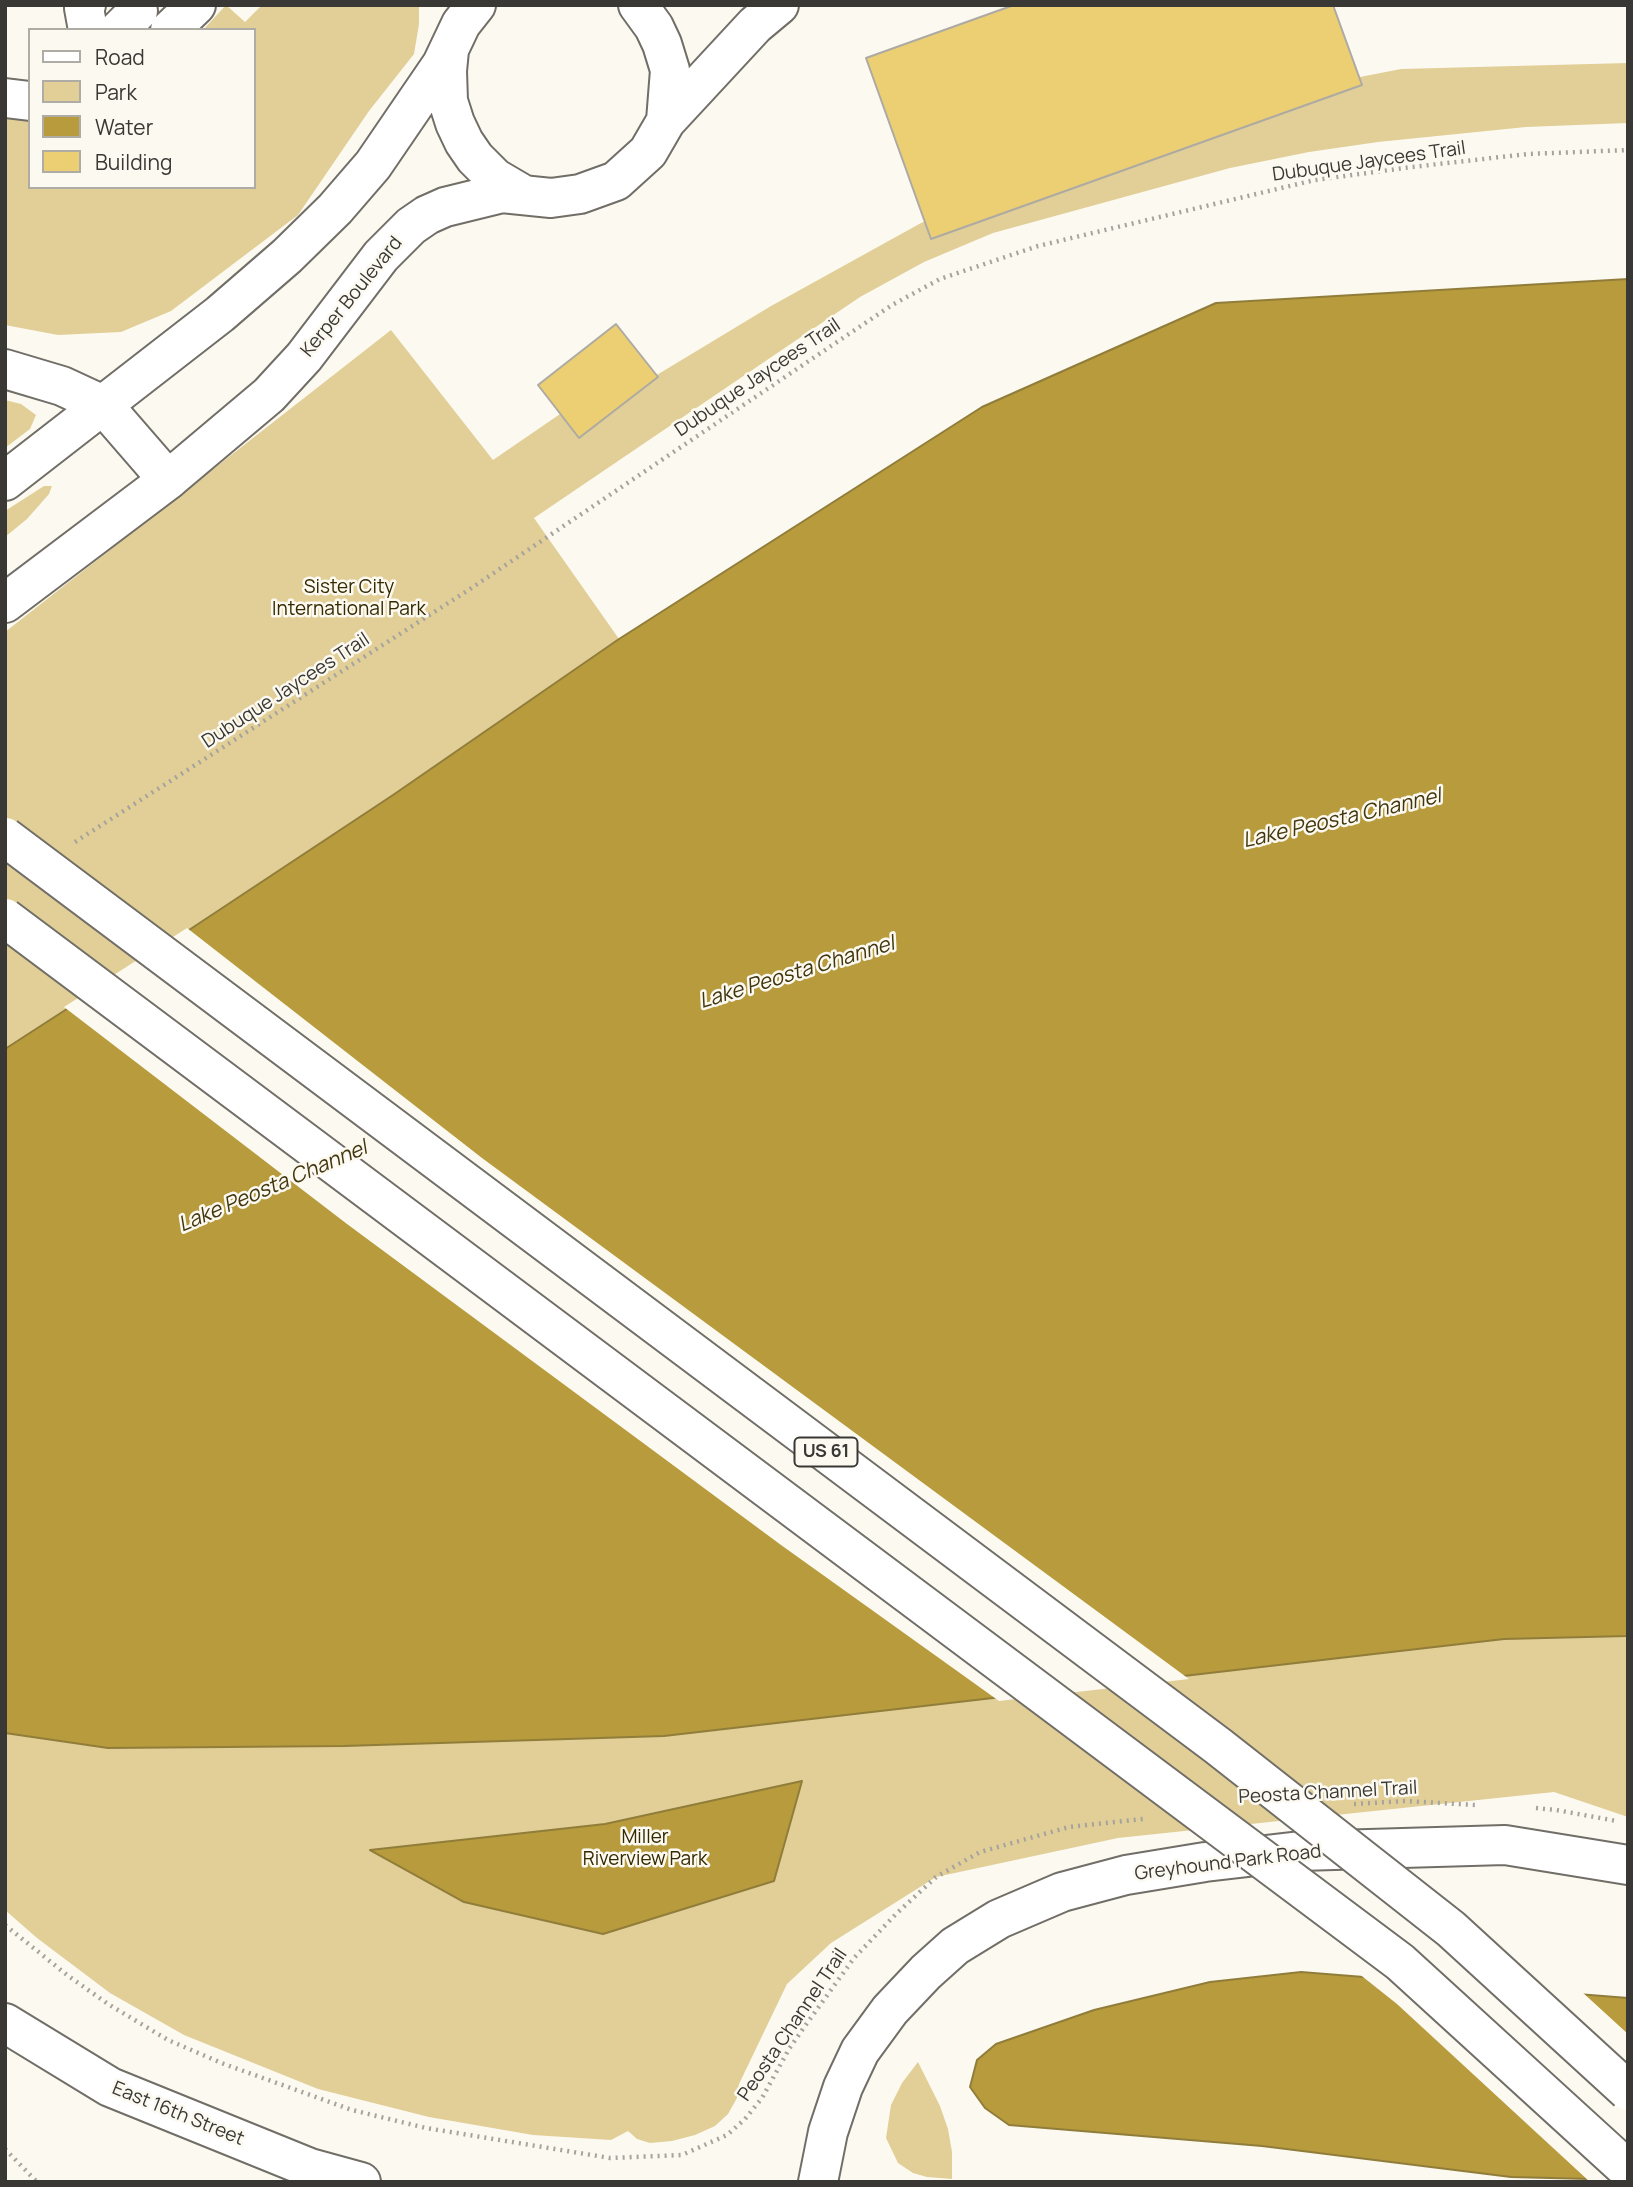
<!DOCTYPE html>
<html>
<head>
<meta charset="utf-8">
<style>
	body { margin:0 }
	#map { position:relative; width:1633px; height:2187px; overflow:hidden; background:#fcf9f1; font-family:Manrope,sans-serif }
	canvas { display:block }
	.frame { position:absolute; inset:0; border:7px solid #393834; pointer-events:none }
	.legend { position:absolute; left:28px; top:28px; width:228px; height:161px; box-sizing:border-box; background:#fcf9f1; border:2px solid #aeaca5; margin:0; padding:9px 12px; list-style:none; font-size:21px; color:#393834 }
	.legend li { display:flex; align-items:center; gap:14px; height:35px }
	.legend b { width:35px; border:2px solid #aeaca5 }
</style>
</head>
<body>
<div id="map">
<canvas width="1633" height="2187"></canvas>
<div class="frame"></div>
<ul class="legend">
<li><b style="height:9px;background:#fff"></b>Road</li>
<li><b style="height:19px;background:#e1cf97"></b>Park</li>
<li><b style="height:19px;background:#b79b3d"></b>Water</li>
<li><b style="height:19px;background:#eccf73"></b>Building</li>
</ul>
</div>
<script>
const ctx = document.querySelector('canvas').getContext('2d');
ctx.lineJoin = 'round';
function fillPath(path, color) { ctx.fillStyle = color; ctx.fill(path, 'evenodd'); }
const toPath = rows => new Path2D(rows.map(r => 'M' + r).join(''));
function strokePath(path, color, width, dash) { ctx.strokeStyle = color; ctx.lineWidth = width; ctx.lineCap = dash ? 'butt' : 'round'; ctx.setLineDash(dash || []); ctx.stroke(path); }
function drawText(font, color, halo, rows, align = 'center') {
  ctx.font = font + ' Manrope,sans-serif'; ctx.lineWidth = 5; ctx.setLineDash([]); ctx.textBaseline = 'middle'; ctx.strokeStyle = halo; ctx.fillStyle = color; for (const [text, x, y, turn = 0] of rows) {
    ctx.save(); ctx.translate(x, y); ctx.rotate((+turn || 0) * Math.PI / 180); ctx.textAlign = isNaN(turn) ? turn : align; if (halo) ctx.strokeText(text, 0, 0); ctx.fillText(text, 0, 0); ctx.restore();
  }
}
const green = toPath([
	[226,5,245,22,262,5,419,5,419,24,414,54,369,111,298,215,171,311,121,332,58,335,5,325,5,118,30,121,30,187,254,187,254,30,203,30],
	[1628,63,1628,123,1526,127,1378,142,1309,152,1230,168,993,233,924,262,860,297,534,518,619,639,393,795,189,930,5,1049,5,632,391,330,493,460,563,412,574,425,771,306,921,223,1012,190,1360,77,1401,69],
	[5,400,21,404,36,415,30,429,5,448],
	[44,486,52,486,49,494,27,519,5,537,5,511],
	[1628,1633,1628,1817,1554,1792,1118,1838,936,1877,831,1943,787,1984,739,2084,737,2098,728,2114,715,2126,695,2135,672,2141,650,2143,637,2139,628,2131,611,2140,533,2135,429,2117,318,2089,184,2035,110,1993,37,1938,5,1910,5,1733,108,1748,1504,1639],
	[918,2062,940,2106,948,2129,952,2152,952,2179,927,2177,913,2173,898,2163,886,2138,891,2105,902,2083]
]);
const water = toPath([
	[1628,279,1628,1636,1504,1639,664,1736,344,1746,108,1748,5,1733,5,1049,189,930,393,795,619,639,982,407,1216,303,1628,279],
	[802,1781,774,1881,603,1934,464,1902,370,1850,605,1824,802,1781],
	[1301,1972,1628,1998,1628,2180,1511,2177,1262,2146,1009,2125,985,2108,970,2087,977,2060,996,2044,1094,2010,1210,1982,1301,1972]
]);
const pier = toPath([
	[187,928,482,1158,1189,1679,999,1701,781,1545,347,1224,64,1007],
	[1358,1973,1581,1991,1628,2034,1628,2182,1590,2182,1397,2004]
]);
const building = toPath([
	[1014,5,1333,5,1362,85,931,239,866,58,1014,5],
	[616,324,658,377,579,438,538,385,616,324]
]);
const path = toPath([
	[75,842,467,591,892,305,940,279,1038,246,1315,180,1412,167,1528,154,1628,150],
	[1354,1804,1405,1801,1475,1805],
	[1536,1808,1556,1810,1617,1821],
	[5,1925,67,1975,108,2004,168,2040,224,2064,352,2110,426,2128,610,2158,682,2155,727,2135,745,2119,762,2098,789,2049,805,2026,854,1958,896,1914,936,1877,980,1852,1069,1827,1143,1819],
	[5,2149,37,2182]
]);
const minor = toPath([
	[86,5,84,8,88,30],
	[119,30,138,11],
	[170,30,196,5],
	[5,98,30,101],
	[818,2182,828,2132,843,2087,860,2051,890,2010,926,1972,955,1946,999,1919,1062,1892,1126,1875,1205,1862,1300,1851,1505,1845,1628,1865]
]);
const major = toPath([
	[638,5,654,27,662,44,670,70,666,121],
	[449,50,447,71,448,101,455,123,464,142,475,158,495,178,524,195],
	[5,481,220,314,287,256,335,209,373,165,442,64,461,24,476,5],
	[5,603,168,480,269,395,304,357,381,256,411,226,427,215,445,207,502,193,551,198,580,194,616,181,648,152,666,121,755,25,779,5],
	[5,2023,110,2087,310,2168,361,2182]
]);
const highway = toPath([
	[5,369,62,386,103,405,168,480]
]);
const highwayBridge = toPath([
	[5,837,1218,1746,1451,1929,1628,2091],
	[5,918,1400,1962,1628,2170]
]);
const shields = [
	[826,1452,63]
];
const shieldNames = [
	["US 61",826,1452]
];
const streetNames = [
	["Dubuque Jaycees Trail",1369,162,-8],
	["Kerper Boulevard",352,297,-51],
	["Dubuque Jaycees Trail",758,378,-34],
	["Dubuque Jaycees Trail",286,691,-33],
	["Peosta Channel Trail",1328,1793,-3],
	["Greyhound Park Road",1228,1863,-7],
	["Peosta Channel Trail",793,2025,-56],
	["East 16th Street",178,2114,22]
];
const parkNames = [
	["Sister City",349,588],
	["International Park",349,610],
	["Miller",645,1838],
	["Riverview Park",645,1860]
];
const waterNames = [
	["Lake Peosta Channel",1342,819,-13],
	["Lake Peosta Channel",797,973,-17],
	["Lake Peosta Channel",273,1187,-23]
];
fillPath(green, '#e1cf97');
fillPath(water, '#b79b3d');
strokePath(water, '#917d3a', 2);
fillPath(pier, '#fcf9f1');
fillPath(building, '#eccf73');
strokePath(building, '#adaaa3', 2);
strokePath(minor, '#716e67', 42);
strokePath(major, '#716e67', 42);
strokePath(highway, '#716e67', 42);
strokePath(path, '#a6a39d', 4.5, [2, 5]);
strokePath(minor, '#fff', 38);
strokePath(major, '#fff', 38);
strokePath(highway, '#fff', 38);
strokePath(highwayBridge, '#716e67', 42, []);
strokePath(highwayBridge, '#fff', 38);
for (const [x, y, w] of shields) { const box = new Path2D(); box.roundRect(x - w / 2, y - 14.5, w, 29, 5); ctx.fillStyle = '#fcf9f1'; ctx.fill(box); strokePath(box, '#393834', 2); }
drawText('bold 18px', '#393834', null, shieldNames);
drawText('19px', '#393834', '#fcf9f1', streetNames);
drawText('19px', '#352900', '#fcf9f1', parkNames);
drawText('italic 21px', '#42360e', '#fcf9f1', waterNames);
</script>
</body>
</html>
